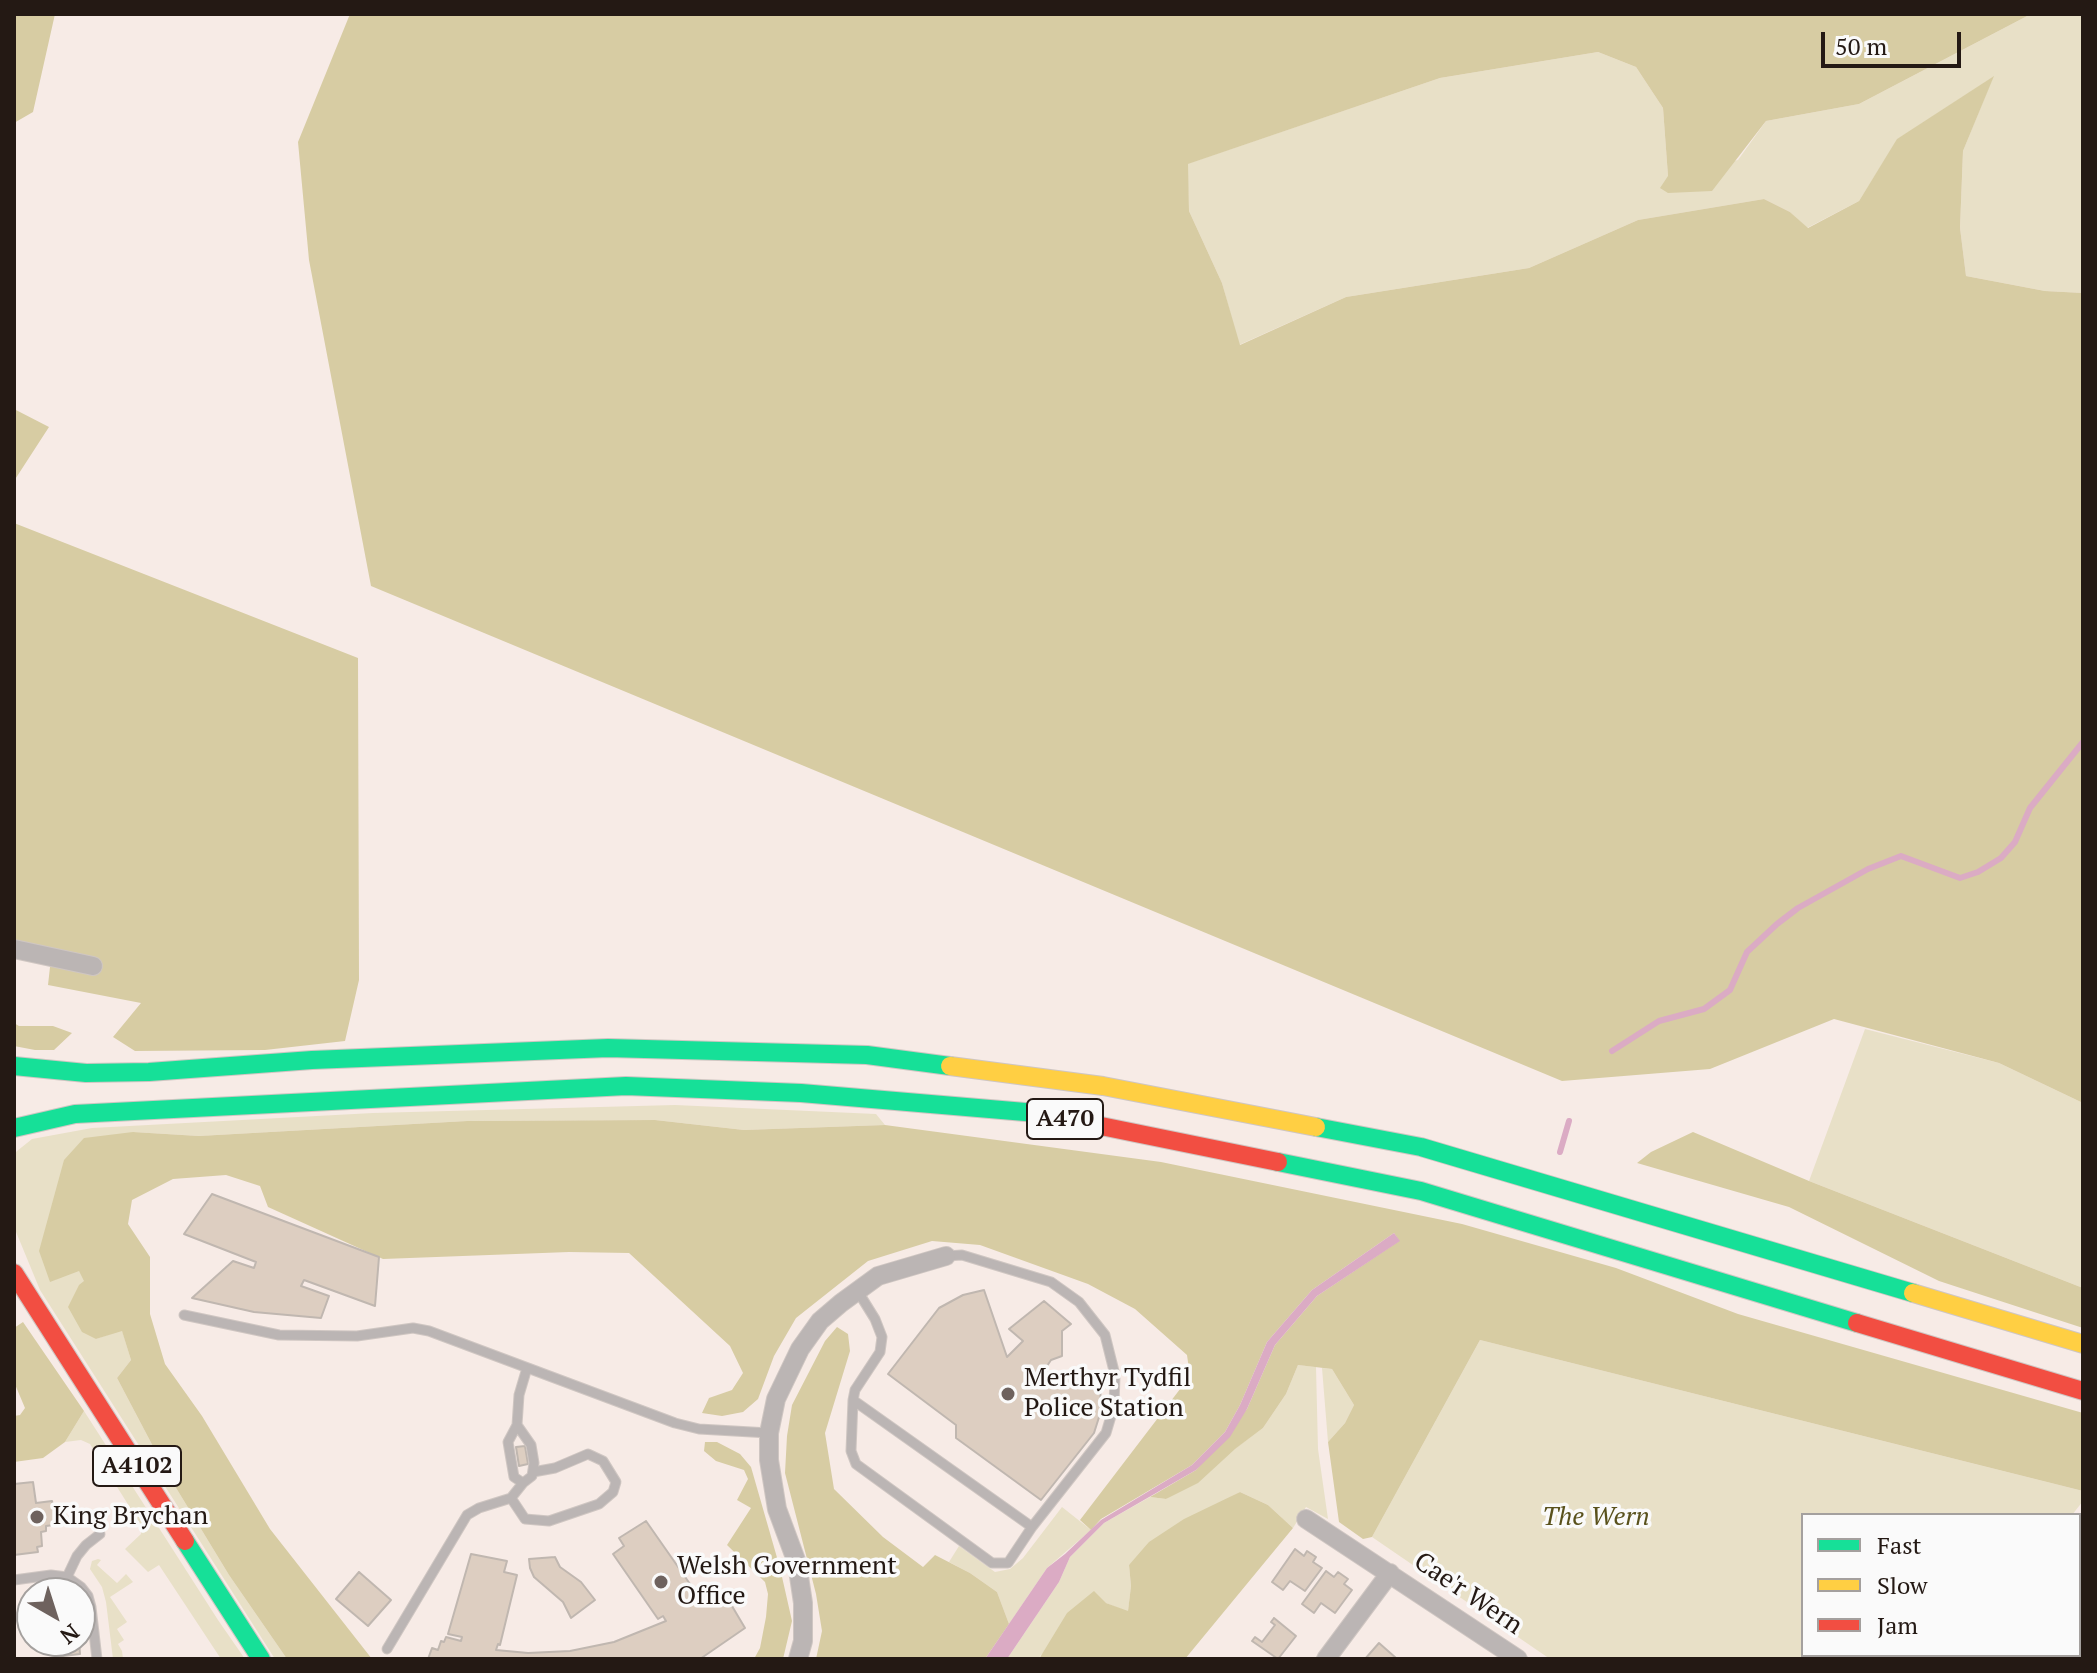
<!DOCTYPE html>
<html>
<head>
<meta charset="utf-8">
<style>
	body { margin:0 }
	#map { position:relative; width:2097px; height:1673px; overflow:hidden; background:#f7ebe6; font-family:"PT Serif",serif }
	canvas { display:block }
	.frame { position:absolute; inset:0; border:16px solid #241914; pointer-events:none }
	.legend { position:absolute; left:1801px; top:1513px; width:280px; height:144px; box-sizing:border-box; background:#fafafa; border:2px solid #a4a09e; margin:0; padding:10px 14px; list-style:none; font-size:24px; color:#241914 }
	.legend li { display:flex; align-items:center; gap:16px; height:40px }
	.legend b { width:40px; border:2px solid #a4a09e }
	.north { position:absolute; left:16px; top:1577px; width:80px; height:80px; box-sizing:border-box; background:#fafafa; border:2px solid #a4a09e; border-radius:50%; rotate:141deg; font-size:22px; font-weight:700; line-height:32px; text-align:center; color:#241914 }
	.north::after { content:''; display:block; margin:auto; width:28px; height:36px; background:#6e625e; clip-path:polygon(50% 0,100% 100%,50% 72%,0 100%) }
	.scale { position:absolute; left:1821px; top:32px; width:140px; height:36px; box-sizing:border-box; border:4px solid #241914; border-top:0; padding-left:10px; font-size:24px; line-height:28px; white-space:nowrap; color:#241914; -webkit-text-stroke:6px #fafafa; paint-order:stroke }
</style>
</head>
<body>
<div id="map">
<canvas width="2097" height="1673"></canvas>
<div class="frame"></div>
<ul class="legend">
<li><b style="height:10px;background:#16e098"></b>Fast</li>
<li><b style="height:10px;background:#ffcf43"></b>Slow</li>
<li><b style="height:10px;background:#f24e42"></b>Jam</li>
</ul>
<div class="north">N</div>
<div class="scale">50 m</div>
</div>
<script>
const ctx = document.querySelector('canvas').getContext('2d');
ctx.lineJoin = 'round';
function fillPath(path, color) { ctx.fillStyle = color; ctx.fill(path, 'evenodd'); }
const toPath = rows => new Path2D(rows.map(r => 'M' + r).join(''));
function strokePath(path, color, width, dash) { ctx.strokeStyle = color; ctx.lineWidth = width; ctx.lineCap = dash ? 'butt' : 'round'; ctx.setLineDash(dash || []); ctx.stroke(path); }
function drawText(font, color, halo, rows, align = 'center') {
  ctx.font = font + ' "PT Serif",serif'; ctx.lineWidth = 7; ctx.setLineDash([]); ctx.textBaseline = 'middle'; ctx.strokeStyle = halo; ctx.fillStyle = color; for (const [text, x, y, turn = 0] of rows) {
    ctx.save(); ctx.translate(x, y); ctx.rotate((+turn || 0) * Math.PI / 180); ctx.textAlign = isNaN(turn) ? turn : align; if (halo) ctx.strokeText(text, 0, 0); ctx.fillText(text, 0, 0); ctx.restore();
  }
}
const green = toPath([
	[2031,14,2083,15,2083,293,2045,291,1966,276,1960,228,1963,151,1993,77,1898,139,1859,201,1807,228,1790,212,1764,199,1638,220,1529,268,1346,297,1239,345,1222,283,1189,211,1187,164,1440,78,1598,52,1636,67,1663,108,1668,176,1738,160,1766,121,1859,104],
	[1865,1029,1999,1063,2083,1103,2083,1288,1809,1181],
	[675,1105,876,1114,885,1125,744,1130,655,1120,467,1121,199,1136,133,1132,51,1281,79,1270,85,1281,96,1339,122,1330,131,1360,117,1378,167,1473,229,1575,287,1659,275,1659,40,1290,14,1227,14,1155,17,1151,32,1139,92,1128,373,1113],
	[1480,1340,2083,1491,2083,1501,2072,1515,1803,1515,1803,1655,1947,1655,1944,1659,1550,1659,1372,1537],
	[1298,1365,1316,1367,1318,1449,1328,1519,1306,1507,1293,1528,1268,1505,1240,1492,1214,1506,1129,1565,1131,1586,1128,1612,1106,1603,1040,1656,1039,1659,1007,1659,1059,1582,1070,1557,1104,1523,1150,1497,1166,1499,1263,1428,1286,1394],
	[1322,1368,1332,1369,1354,1405,1345,1423,1328,1442],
	[84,1411,218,1620,245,1659,221,1659,159,1565,148,1572,125,1549,141,1534,141,1525,90,1444,81,1440,65,1442],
	[1062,1507,1091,1530,1047,1568,1009,1624,997,1592,970,1573,949,1562,959,1546,995,1572,1010,1569,1023,1558],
	[98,1559,101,1560,97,1565,117,1583,126,1574,133,1582,110,1597,127,1622,117,1629,124,1640,118,1644,122,1651,123,1659,113,1659,106,1602,102,1587,90,1569,92,1561]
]);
const forest = toPath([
	[14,14,55,14,33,112,14,123],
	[350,14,2031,14,1859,104,1766,121,1712,191,1668,193,1660,188,1668,176,1663,108,1636,67,1598,52,1440,78,1188,164,1189,211,1222,283,1240,345,1346,297,1529,268,1638,220,1764,199,1790,212,1808,228,1859,201,1897,139,1994,76,1963,151,1960,228,1966,276,2045,291,2083,293,2083,1103,1999,1063,1834,1019,1710,1069,1562,1081,371,586,309,260,298,142],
	[14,409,49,427,14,481],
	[14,523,358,658,359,980,345,1041,265,1050,135,1051,113,1037,141,1003,48,985,52,949,14,941],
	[14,1023,19,1026,53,1026,72,1033,54,1050,35,1050,14,1046],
	[655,1120,744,1130,885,1125,1161,1162,1462,1224,1616,1268,1738,1314,2083,1413,2083,1491,1480,1340,1372,1537,1363,1539,1339,1522,1328,1442,1345,1423,1354,1405,1332,1369,1298,1365,1286,1394,1263,1428,1235,1449,1198,1483,1166,1499,1150,1497,1196,1470,1247,1409,1275,1345,1317,1296,1399,1241,1394,1233,1312,1290,1267,1342,1240,1405,1225,1432,1192,1465,1101,1519,1091,1530,1080,1520,1190,1376,1187,1355,1135,1309,1088,1284,980,1245,932,1241,868,1261,796,1318,774,1356,758,1399,743,1412,722,1416,702,1413,709,1398,732,1390,743,1373,730,1346,629,1253,569,1252,383,1259,268,1207,260,1186,226,1175,173,1179,132,1200,128,1224,150,1257,150,1314,165,1364,202,1416,270,1529,372,1659,287,1659,229,1575,167,1473,117,1378,131,1360,122,1331,96,1339,82,1332,68,1307,79,1285,84,1281,79,1271,50,1282,39,1251,64,1160,84,1138,133,1132,199,1136,467,1121],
	[1693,1132,1809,1181,2083,1288,2083,1328,1939,1281,1789,1207,1637,1163,1651,1152],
	[23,1322,84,1411,65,1442,43,1458,14,1462,14,1416,20,1415,25,1408,14,1382,14,1328],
	[837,1327,848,1334,850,1351,825,1433,834,1489,883,1537,923,1567,935,1555,970,1573,997,1592,1009,1624,985,1659,816,1659,822,1631,816,1594,785,1473,787,1436,792,1405,825,1341],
	[705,1442,717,1442,740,1454,751,1467,780,1568,792,1621,783,1659,754,1659,760,1648,766,1617,768,1594,765,1582,727,1545,751,1508,737,1500,748,1479,744,1470,716,1461,704,1451],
	[1240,1492,1268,1505,1293,1528,1185,1659,1039,1659,1067,1613,1094,1591,1106,1603,1128,1611,1131,1586,1129,1565,1149,1542,1184,1519]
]);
const water = toPath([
	[1394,1233,1400,1241,1317,1296,1275,1345,1247,1409,1230,1437,1196,1470,1104,1523,1070,1557,1059,1582,1007,1659,985,1659,1047,1568,1065,1554,1101,1520,1192,1465,1225,1432,1240,1405,1267,1342,1312,1290]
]);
const stream = toPath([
	[1612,1051,1659,1021,1704,1009,1730,990,1747,952,1777,924,1798,908,1868,869,1901,856,1960,878,1978,872,2001,858,2015,842,2030,808,2083,742],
	[1560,1152,1569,1121]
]);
const building = toPath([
	[212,1194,379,1257,375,1306,304,1280,301,1286,329,1296,321,1318,254,1312,192,1298,233,1261,254,1268,256,1262,184,1234,212,1194],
	[984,1290,1007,1357,1023,1341,1009,1329,1044,1301,1071,1324,1062,1331,1062,1356,1051,1360,1043,1372,1101,1373,1100,1414,1094,1433,1041,1500,956,1438,956,1425,888,1374,939,1308,963,1295,984,1290],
	[525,1446,528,1464,519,1466,516,1447,525,1446],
	[33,1482,36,1503,52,1501,54,1511,59,1510,61,1524,46,1526,46,1531,41,1532,42,1546,37,1547,38,1552,14,1555,14,1484,33,1482],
	[646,1521,697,1594,693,1596,697,1602,711,1590,723,1606,729,1601,745,1628,700,1659,428,1659,432,1648,438,1650,441,1641,444,1642,446,1637,461,1641,462,1637,448,1634,471,1554,507,1561,504,1572,517,1575,500,1645,498,1644,496,1650,528,1653,570,1651,614,1642,666,1621,663,1616,658,1619,613,1554,624,1546,619,1538,646,1521],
	[1295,1549,1304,1556,1307,1551,1316,1557,1313,1562,1322,1568,1305,1591,1290,1581,1283,1590,1272,1582,1295,1549],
	[555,1557,560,1567,581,1582,595,1600,571,1618,563,1602,534,1577,530,1568,529,1559,555,1557],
	[1326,1571,1334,1577,1338,1572,1348,1579,1344,1584,1352,1590,1335,1613,1321,1603,1314,1613,1302,1604,1326,1571],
	[359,1572,391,1600,368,1626,336,1599,359,1572],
	[1274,1618,1296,1636,1278,1659,1252,1641,1255,1637,1262,1642,1275,1625,1271,1622,1274,1618],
	[54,1641,79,1641,80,1654,55,1657,54,1641],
	[1379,1643,1396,1658,1396,1659,1365,1659,1379,1643]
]);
const lane = toPath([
	[946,1256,962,1255,1051,1282,1079,1302,1105,1335,1115,1375,1114,1406,1106,1433,1032,1527],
	[184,1315,279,1335,357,1336,413,1328,429,1331,675,1423,699,1429,769,1433],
	[853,1400,851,1451,856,1464,992,1563,1008,1563,1032,1527,853,1400,855,1390,880,1352,882,1337,875,1319,857,1290],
	[517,1425,531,1445,534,1463,532,1476,523,1483,514,1477,508,1442,517,1425],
	[517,1425,519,1395,527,1368],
	[511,1498,525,1519,549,1521,599,1504,613,1492,616,1482,603,1461,588,1454,555,1468,533,1472],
	[67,1577,77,1556,86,1545,100,1534],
	[14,1580,51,1575,67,1577,81,1587,88,1596,91,1607,97,1659],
	[387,1649,467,1515,479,1508,511,1498,523,1483]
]);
const street = toPath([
	[14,949,93,966],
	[1306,1519,1518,1659],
	[2079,1576,2083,1576],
	[798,1659,803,1641,803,1603,797,1563,777,1509,769,1460,769,1433,776,1399,800,1349,820,1321,841,1303,878,1276,946,1256],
	[1326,1659,1390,1573],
	[1997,1659,1999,1655]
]);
const fast = toPath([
	[14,1066,86,1073,149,1072,312,1060,608,1048,867,1055,950,1066],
	[1316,1127,1421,1147,1913,1293],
	[14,1128,75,1114,626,1086,801,1093,1037,1113],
	[1278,1162,1421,1191,1857,1323],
	[185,1541,261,1659]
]);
const slow = toPath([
	[950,1066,1103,1086,1316,1127],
	[1913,1293,2083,1344]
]);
const jam = toPath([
	[1037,1113,1278,1162],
	[14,1273,185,1541],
	[1857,1323,2083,1391]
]);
const markers = [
	[1008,1394,8,"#6e625e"],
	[37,1517,8,"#6e625e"],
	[661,1582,8,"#6e625e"]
];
const shields = [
	[1065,1119,76],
	[137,1466,88]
];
const shieldNames = [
	["A470",1065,1119],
	["A4102",137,1466]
];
const poiNames = [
	["Merthyr Tydfil",1024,1379],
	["Police Station",1024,1409],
	["King Brychan",53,1517],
	["Welsh Government",677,1567],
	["Office",677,1597]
];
const parkNames = [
	["The Wern",1596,1518]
];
const streetNames = [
	["Cae'r Wern",1468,1594,34]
];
fillPath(green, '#e8e0c7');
fillPath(forest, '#d7cca3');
fillPath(water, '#dbabc4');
strokePath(stream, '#dbabc4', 6);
fillPath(building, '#ddcec1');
strokePath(building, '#c0b7b0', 2);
strokePath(lane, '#cfc6c2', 11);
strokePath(street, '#cfc6c2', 20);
strokePath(fast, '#cfc6c2', 20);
strokePath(slow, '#cfc6c2', 20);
strokePath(jam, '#cfc6c2', 20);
strokePath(lane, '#bbb5b4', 9);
strokePath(street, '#bbb5b4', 18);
strokePath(fast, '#16e098', 18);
strokePath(slow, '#ffcf43', 18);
strokePath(jam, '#f24e42', 18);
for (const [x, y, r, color] of markers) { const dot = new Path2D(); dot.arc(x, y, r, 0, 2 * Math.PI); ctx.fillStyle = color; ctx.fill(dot); strokePath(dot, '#fafafa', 3); }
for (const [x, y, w] of shields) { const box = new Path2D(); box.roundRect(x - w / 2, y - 20, w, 40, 6); ctx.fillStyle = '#fafafa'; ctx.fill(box); strokePath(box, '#241914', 2); }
drawText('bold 24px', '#241914', null, shieldNames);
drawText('26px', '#241914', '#fafafa', poiNames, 'left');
drawText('italic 26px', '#59511c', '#fafafa', parkNames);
drawText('26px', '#241914', '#fafafa', streetNames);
</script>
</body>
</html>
